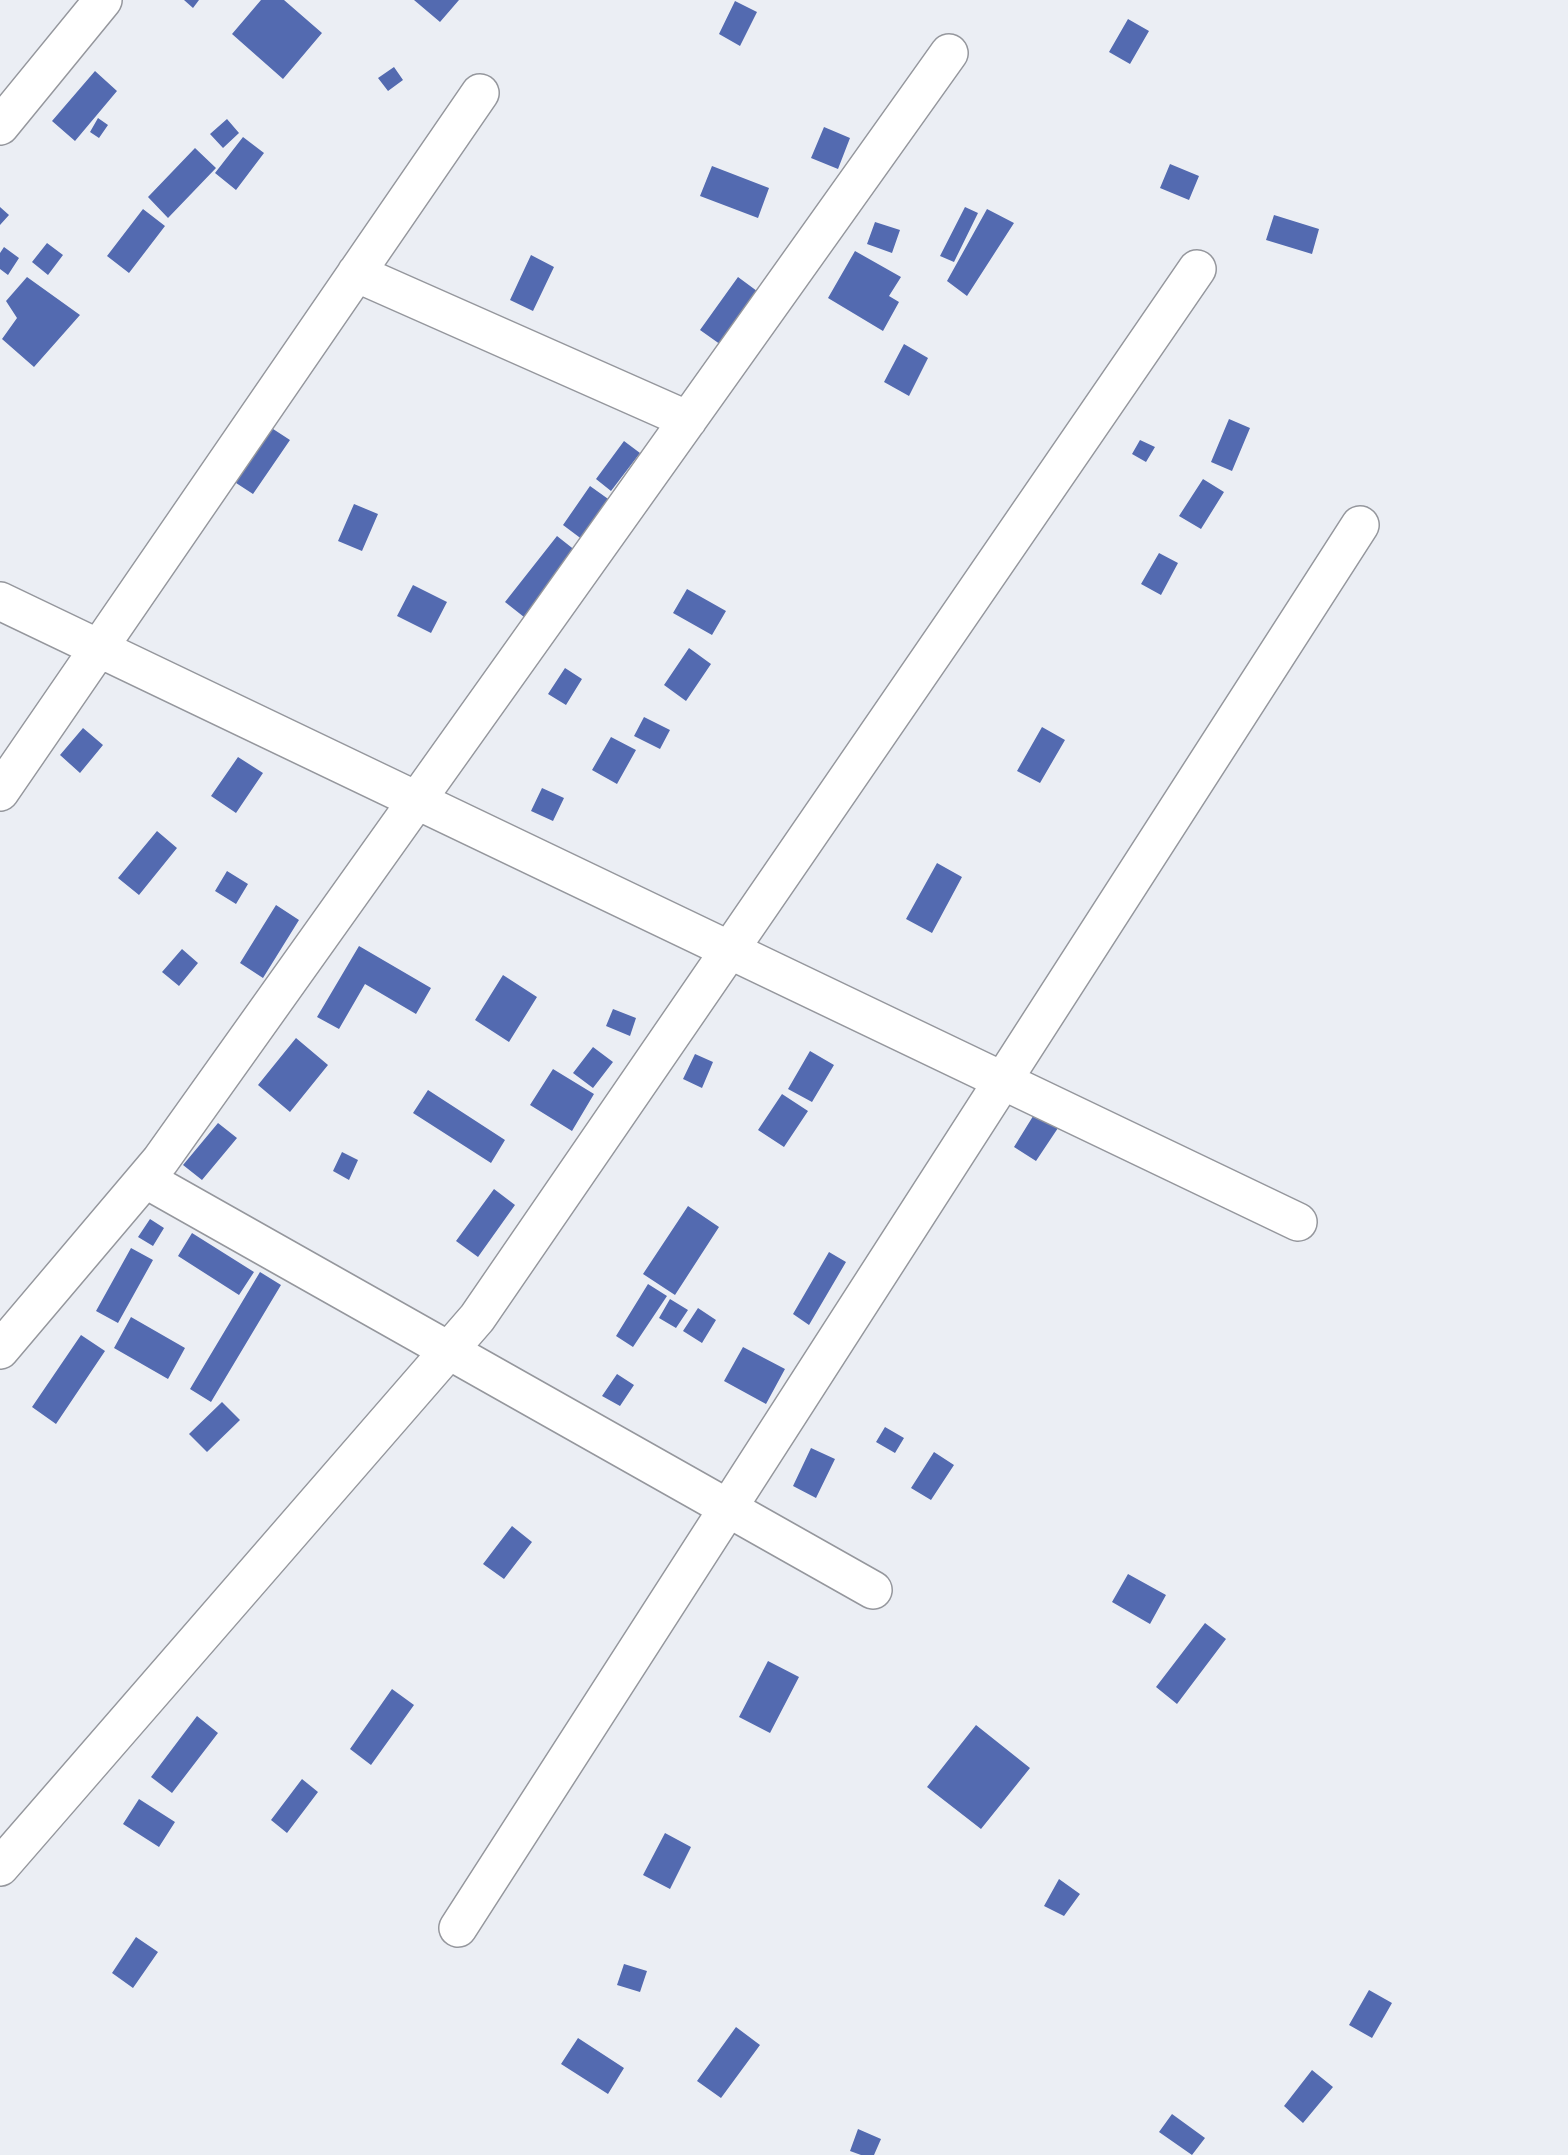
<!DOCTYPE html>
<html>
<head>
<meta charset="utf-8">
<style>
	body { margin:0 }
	canvas { display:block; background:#ebeef4 }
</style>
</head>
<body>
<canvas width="1568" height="2155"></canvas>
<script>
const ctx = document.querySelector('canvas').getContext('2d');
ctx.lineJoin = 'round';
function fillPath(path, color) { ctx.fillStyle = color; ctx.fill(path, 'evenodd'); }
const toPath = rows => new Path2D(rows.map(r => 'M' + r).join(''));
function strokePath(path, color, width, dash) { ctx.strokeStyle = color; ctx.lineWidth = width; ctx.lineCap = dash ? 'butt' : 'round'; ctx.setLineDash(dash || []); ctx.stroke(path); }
const building = toPath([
	[184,0,199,0,193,8],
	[261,0,284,0,322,33,283,79,232,34],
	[414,0,459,0,440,22],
	[735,1,757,12,740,46,719,34],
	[1128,19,1149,31,1130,64,1109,52],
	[394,67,403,80,388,91,378,78],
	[95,71,117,91,75,141,52,121],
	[98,118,108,125,99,138,90,132],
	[227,119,239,133,223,148,210,134],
	[824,127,850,138,838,169,811,158],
	[243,137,264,153,236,190,215,173],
	[195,148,216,168,168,218,148,197],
	[1170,164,1199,176,1189,200,1160,188],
	[712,166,769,188,758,218,700,196],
	[0,207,9,215,0,225],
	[965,207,978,213,954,262,940,256],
	[143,209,165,226,129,273,107,256],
	[987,209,1014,223,967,296,947,281],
	[1274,215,1319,229,1312,254,1266,240],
	[875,222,900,230,892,253,867,244],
	[47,243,63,255,48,275,32,262],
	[4,247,19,258,8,275,0,269,0,253],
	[855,251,901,277,889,296,899,302,883,331,828,298],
	[531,255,554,267,533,311,510,300],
	[27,277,80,315,34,367,2,339,17,318,6,301],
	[738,277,761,294,724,347,700,330],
	[904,344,928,358,909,396,884,382],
	[1229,419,1250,428,1232,471,1211,462],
	[270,427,290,440,253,494,233,481],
	[1140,440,1155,447,1146,462,1132,454],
	[624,441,640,453,611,491,596,479],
	[1203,479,1224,492,1201,529,1179,516],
	[590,486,611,501,583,540,563,525],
	[354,504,378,514,362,551,338,541],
	[557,536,576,551,524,617,505,602],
	[1159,553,1178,563,1161,595,1141,584],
	[413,585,447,602,431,633,397,616],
	[687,589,726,611,712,635,673,613],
	[689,648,711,664,686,701,664,685],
	[565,668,582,679,566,705,548,694],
	[644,717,670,730,660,749,634,736],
	[1042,727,1065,740,1040,783,1017,771],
	[83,728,103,745,80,773,60,755],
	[611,737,636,750,617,784,592,770],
	[238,757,263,773,236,813,211,796],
	[542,788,564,798,553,821,531,811],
	[157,831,177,848,139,895,118,878],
	[937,863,962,877,932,933,906,919],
	[227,871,248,884,236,904,215,891],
	[276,905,299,920,263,978,240,963],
	[359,946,431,988,416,1014,365,984,339,1029,317,1017],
	[182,949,198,963,179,986,162,972],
	[503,975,537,997,509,1042,475,1020],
	[613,1009,636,1018,630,1036,606,1026],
	[296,1038,328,1065,290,1112,258,1085],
	[593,1047,613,1062,593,1088,573,1073],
	[810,1051,834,1065,812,1102,788,1089],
	[695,1054,713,1062,702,1088,683,1079],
	[553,1069,594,1094,572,1131,530,1105],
	[428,1090,505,1140,491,1163,413,1113],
	[782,1094,808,1111,784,1147,758,1130],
	[1035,1113,1058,1128,1036,1161,1014,1147],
	[218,1123,237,1138,202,1180,183,1165],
	[342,1152,358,1160,349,1180,333,1171],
	[494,1189,515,1205,478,1257,456,1241],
	[688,1206,719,1227,675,1295,643,1274],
	[150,1219,164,1228,153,1246,138,1237],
	[192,1233,254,1272,239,1295,178,1256],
	[131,1248,153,1260,118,1323,96,1311],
	[829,1252,846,1262,809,1325,793,1314],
	[260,1272,281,1285,211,1402,190,1389],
	[648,1284,667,1296,633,1347,616,1336],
	[670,1299,688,1310,676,1328,659,1318],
	[698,1308,716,1320,702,1343,683,1331],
	[131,1317,185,1348,168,1379,114,1348],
	[81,1335,105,1351,56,1424,32,1407],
	[743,1347,785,1369,766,1404,724,1381],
	[617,1374,634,1385,620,1406,602,1396],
	[222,1402,240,1420,207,1452,189,1434],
	[885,1427,904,1438,895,1453,876,1442],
	[811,1448,835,1459,816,1498,793,1486],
	[934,1452,954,1465,931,1500,911,1488],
	[512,1526,532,1542,504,1579,483,1564],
	[1128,1574,1166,1595,1150,1624,1112,1602],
	[1205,1623,1226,1639,1177,1704,1156,1687],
	[768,1661,799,1677,770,1733,739,1717],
	[392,1689,414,1705,371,1765,350,1749],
	[197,1716,218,1733,172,1793,151,1777],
	[976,1725,1030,1768,981,1829,927,1787],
	[302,1779,318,1792,287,1833,271,1820],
	[139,1799,175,1822,159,1847,123,1824],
	[665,1833,691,1847,670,1889,643,1875],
	[1059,1879,1080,1894,1064,1916,1044,1906],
	[136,1937,158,1952,133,1988,112,1973],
	[624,1964,647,1971,640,1992,617,1985],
	[1369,1990,1392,2003,1372,2038,1349,2025],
	[736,2027,760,2045,721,2098,697,2081],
	[578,2038,624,2068,608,2094,561,2064],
	[1312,2070,1333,2087,1303,2123,1284,2106],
	[1172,2114,1205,2138,1192,2155,1159,2132],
	[858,2129,881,2139,874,2155,861,2155,850,2151]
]);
const street = toPath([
	[0,126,103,0],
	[356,273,688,420],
	[0,601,1298,1222],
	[0,792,480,93],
	[145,1179,873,1590],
	[0,1350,160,1161,949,53],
	[0,1867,477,1318,1197,269],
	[458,1928,1360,525]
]);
fillPath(building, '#536ab0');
strokePath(street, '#95979d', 40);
strokePath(street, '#fff', 37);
</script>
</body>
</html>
